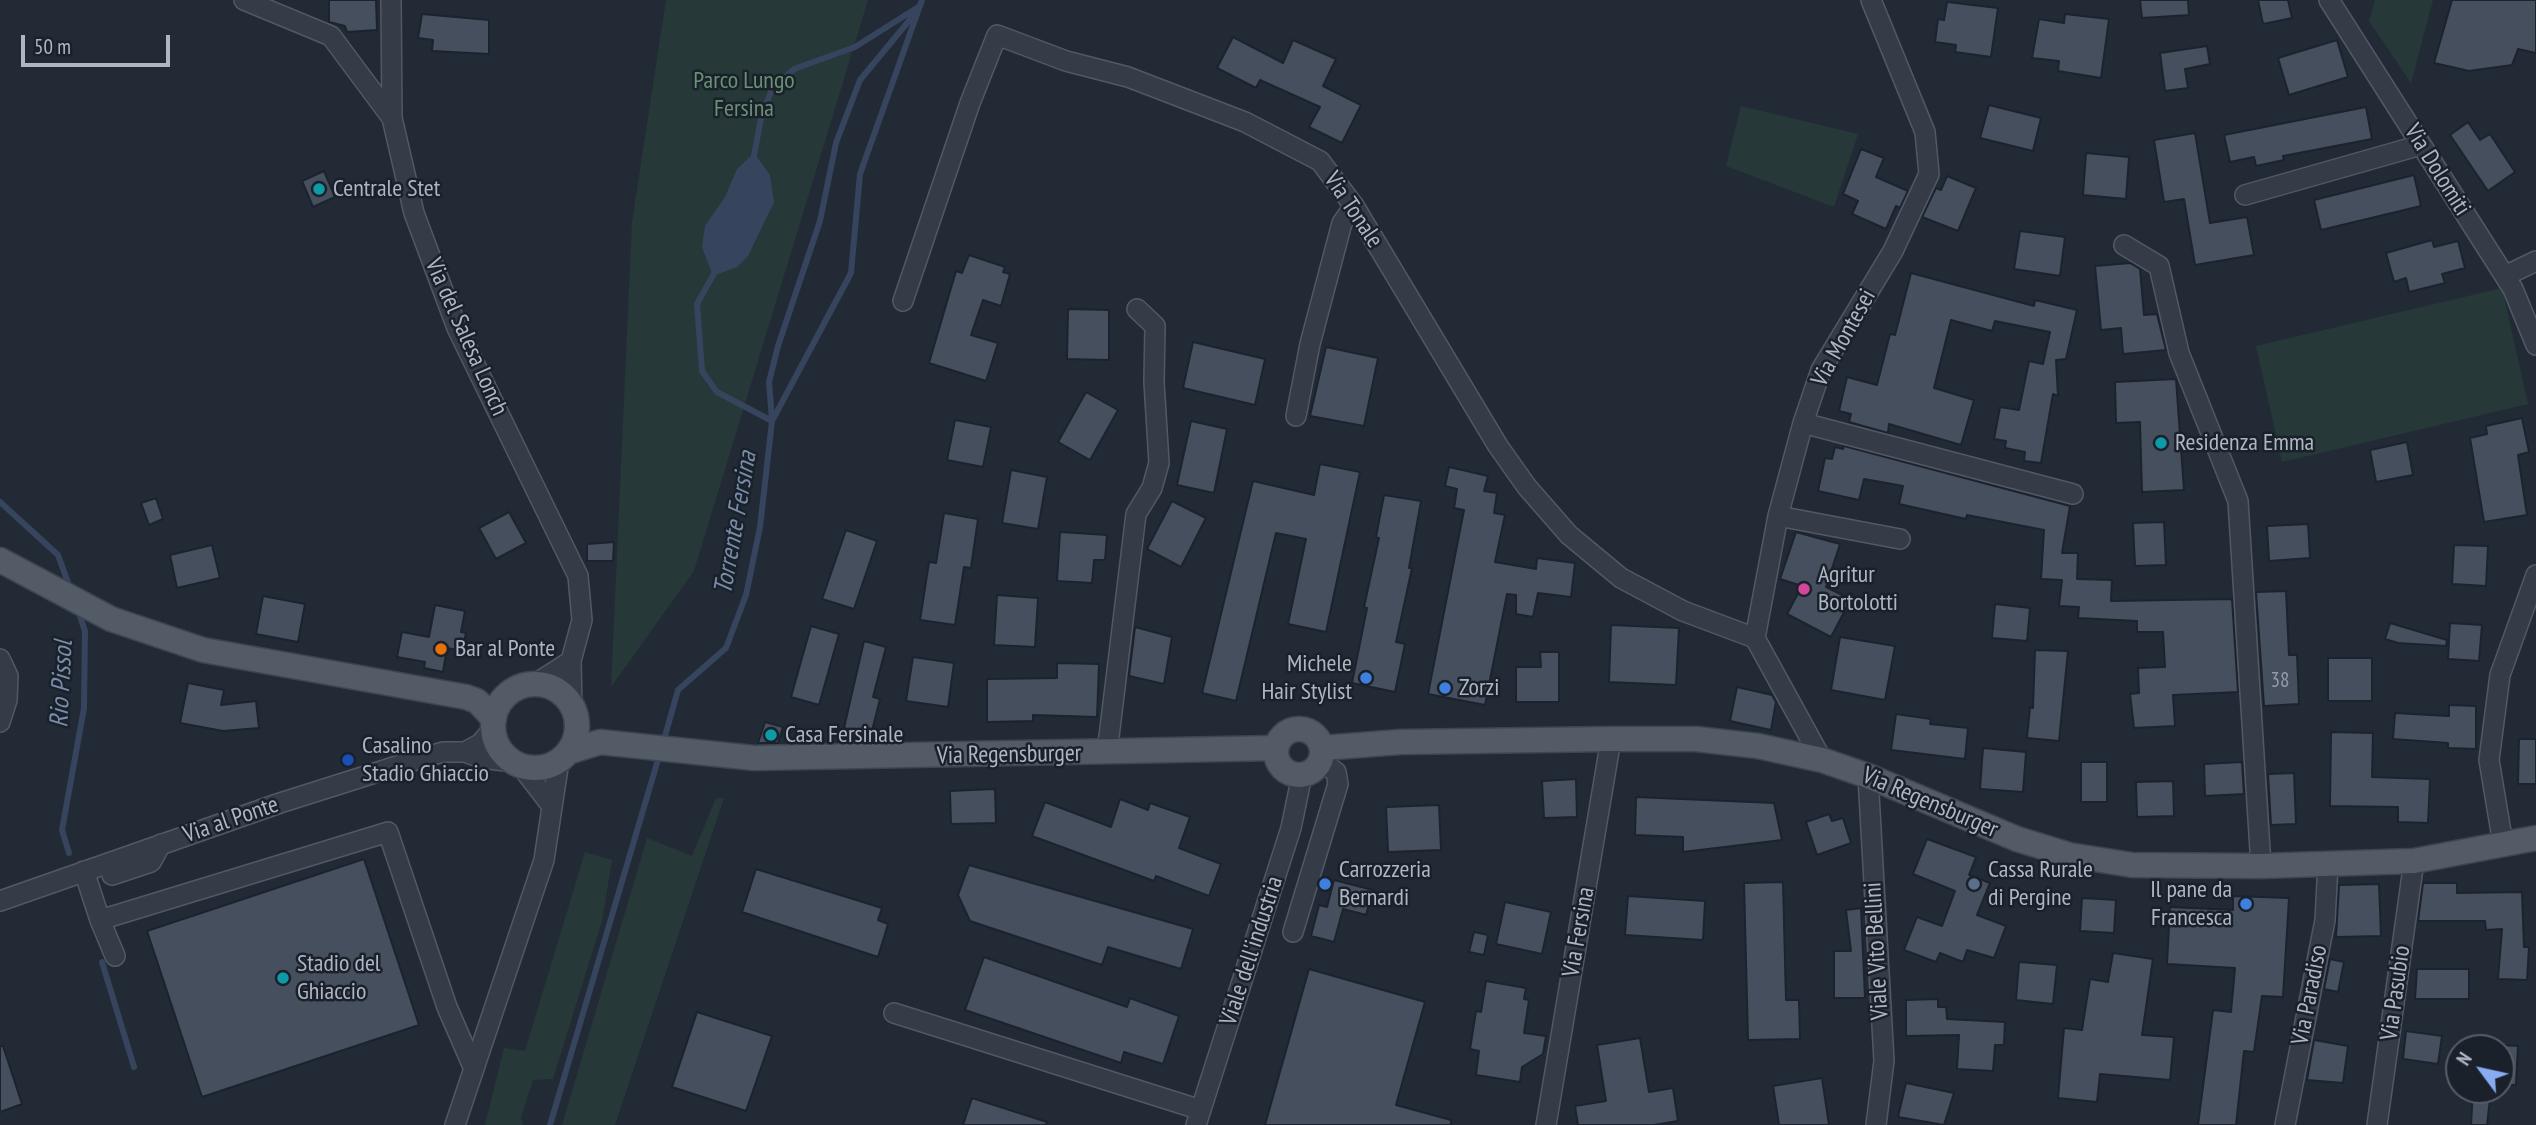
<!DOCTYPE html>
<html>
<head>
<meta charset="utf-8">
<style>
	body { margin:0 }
	#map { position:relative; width:2536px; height:1125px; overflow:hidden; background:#222a36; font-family:"PT Sans Narrow",sans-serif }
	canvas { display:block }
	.north { position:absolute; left:2445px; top:1034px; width:70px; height:70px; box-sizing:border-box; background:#1a212b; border:2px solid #565d68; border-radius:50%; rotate:303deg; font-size:19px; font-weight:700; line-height:28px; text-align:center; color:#afb6c3 }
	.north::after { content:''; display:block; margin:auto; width:24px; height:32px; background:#87acf1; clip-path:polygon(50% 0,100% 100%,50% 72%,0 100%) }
	.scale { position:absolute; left:21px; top:35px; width:149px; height:32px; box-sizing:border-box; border:4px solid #afb6c3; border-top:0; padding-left:9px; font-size:21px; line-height:24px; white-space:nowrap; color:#afb6c3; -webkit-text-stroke:5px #1a212b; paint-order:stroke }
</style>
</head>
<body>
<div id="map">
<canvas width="2536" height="1125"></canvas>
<div class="north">N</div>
<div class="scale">50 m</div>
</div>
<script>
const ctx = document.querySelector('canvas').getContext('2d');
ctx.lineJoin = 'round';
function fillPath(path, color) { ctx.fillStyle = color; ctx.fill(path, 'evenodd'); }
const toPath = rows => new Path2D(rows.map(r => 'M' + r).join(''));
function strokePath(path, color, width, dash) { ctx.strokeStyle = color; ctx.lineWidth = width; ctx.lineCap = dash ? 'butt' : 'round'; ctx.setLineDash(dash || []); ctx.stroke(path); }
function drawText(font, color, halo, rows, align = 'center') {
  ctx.font = font + ' "PT Sans Narrow",sans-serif'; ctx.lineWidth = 5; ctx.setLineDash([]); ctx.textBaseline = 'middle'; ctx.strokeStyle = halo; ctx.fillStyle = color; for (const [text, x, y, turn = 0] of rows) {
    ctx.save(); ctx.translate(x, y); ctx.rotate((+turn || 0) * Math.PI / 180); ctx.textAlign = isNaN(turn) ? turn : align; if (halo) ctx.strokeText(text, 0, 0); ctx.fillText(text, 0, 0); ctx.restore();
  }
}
const green = toPath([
	[666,0,868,0,694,571,611,687,632,222],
	[2375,0,2433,0,2411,83,2369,21],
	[1741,106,1858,134,1834,207,1726,166],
	[2502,288,2528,404,2282,462,2256,346],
	[716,798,724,798,615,1125,562,1125,647,838,692,856],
	[585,852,612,860,602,921,553,1079,533,1080,521,1117,523,1125,485,1125,504,1048,525,1051]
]);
const water = toPath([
	[754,153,770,175,774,202,748,256,737,267,713,276,702,247,705,226,725,197,737,169]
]);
const stream = toPath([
	[753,161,761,118,772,89,794,69,855,47,920,6],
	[716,270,697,304,702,371,717,392,772,421],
	[772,420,769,382,778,346,820,221,836,143,860,80,917,11],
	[0,502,58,555,70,588],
	[663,743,678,690,726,648,746,595,760,527,772,421,851,273,860,174,922,0],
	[69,853,62,830,84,708,85,631,78,611],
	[102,962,134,1067],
	[550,1125,660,753]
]);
const building = toPath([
	[329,0,376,0,377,30,347,32,345,26,329,22,329,0],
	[2140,0,2188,0,2189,15,2142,18,2140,0],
	[2258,0,2288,0,2292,18,2263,24,2258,0],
	[2452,0,2536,0,2536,53,2518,49,2512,65,2469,71,2434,63,2452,0],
	[1947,2,1998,8,1991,57,1955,52,1956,45,1935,42,1938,19,1944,20,1947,2],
	[422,14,489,20,489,54,432,51,433,40,418,38,422,14],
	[2065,14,2109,19,2101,78,2058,71,2059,61,2032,58,2039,19,2064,23,2065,14],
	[1233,37,1283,63,1293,40,1336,59,1323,86,1361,105,1342,143,1309,127,1320,107,1260,80,1256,88,1217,68,1233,37],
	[2337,40,2348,77,2289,95,2278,58,2337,40],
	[2207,46,2210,64,2185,69,2188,88,2165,91,2160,53,2207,46],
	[1989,105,2041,118,2033,151,1980,138,1989,105],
	[2366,107,2372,139,2283,156,2284,160,2256,166,2254,157,2230,162,2224,135,2366,107],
	[2468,122,2480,140,2490,134,2515,172,2488,191,2450,135,2468,122],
	[2195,133,2210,223,2247,217,2254,255,2195,265,2184,199,2164,202,2154,140,2195,133],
	[1861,149,1884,158,1876,177,1908,191,1900,208,1896,206,1886,229,1852,214,1858,201,1843,194,1861,149],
	[2086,153,2129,157,2126,199,2083,195,2086,153],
	[324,171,335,197,313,207,302,181,324,171],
	[2414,175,2421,206,2321,230,2314,200,2414,175],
	[1947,176,1976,188,1958,231,1922,217,1936,188,1941,190,1947,176],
	[2020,231,2065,237,2060,276,2014,269,2020,231],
	[2432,240,2434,247,2458,241,2465,268,2442,274,2445,283,2409,292,2406,278,2394,282,2386,253,2432,240],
	[969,255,1005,267,1003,272,1010,274,1001,306,983,300,971,335,998,343,986,381,929,363,956,271,962,273,969,255],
	[2130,263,2140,269,2144,315,2157,314,2166,350,2123,354,2121,328,2101,330,2095,266,2130,263],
	[1911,273,2034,306,2035,300,2077,310,2066,359,2056,360,2058,396,2053,394,2041,463,2024,461,2025,452,2005,448,2006,441,1994,439,2000,407,2019,410,2029,361,2043,364,2050,332,1995,321,1992,331,1951,320,1934,388,1974,400,1961,445,1889,424,1888,433,1849,422,1851,414,1839,411,1847,377,1877,385,1890,334,1895,335,1911,273],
	[1068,309,1109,310,1109,360,1067,359,1068,309],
	[1193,342,1265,359,1255,405,1183,388,1193,342],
	[1326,347,1378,358,1364,426,1310,416,1326,347],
	[2176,379,2184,490,2142,492,2140,422,2116,423,2115,382,2176,379],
	[1086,392,1118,410,1090,460,1058,442,1086,392],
	[2522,418,2529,452,2518,455,2527,515,2484,522,2470,438,2487,434,2486,426,2522,418],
	[955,420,991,427,983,467,947,460,955,420],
	[1191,421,1227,429,1214,493,1177,485,1191,421],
	[2407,442,2413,475,2376,482,2370,450,2407,442],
	[1844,446,2070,506,2062,553,2078,553,2077,579,2112,580,2111,601,2232,599,2238,692,2173,695,2175,726,2134,728,2130,694,2139,693,2138,668,2165,667,2163,632,2137,632,2137,621,2078,618,2079,607,2059,606,2062,580,2041,579,2044,530,1967,515,1966,519,1899,504,1903,486,1864,479,1859,500,1818,491,1825,458,1832,459,1835,447,1843,449,1844,446],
	[1320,464,1360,472,1326,632,1288,624,1306,539,1276,533,1236,701,1202,693,1253,481,1314,495,1320,464],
	[1449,467,1488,476,1484,491,1497,493,1494,513,1505,515,1495,562,1536,569,1537,558,1575,563,1571,597,1538,593,1533,617,1516,614,1516,595,1507,594,1485,705,1428,694,1464,510,1454,508,1457,489,1445,486,1449,467],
	[1011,470,1047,477,1038,529,1002,523,1011,470],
	[1384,495,1421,501,1409,568,1412,568,1396,642,1405,644,1395,692,1352,683,1367,608,1364,607,1379,538,1376,537,1384,495],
	[156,498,163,519,149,525,141,503,156,498],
	[1172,501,1206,518,1181,567,1147,549,1172,501],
	[509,512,526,543,496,559,479,528,509,512],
	[944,513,978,519,971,568,964,567,955,625,920,620,929,562,936,563,944,513],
	[2164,522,2166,565,2135,566,2133,523,2164,522],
	[2308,524,2310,558,2269,561,2267,526,2308,524],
	[846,530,877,541,854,609,822,599,846,530],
	[1060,532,1107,535,1105,560,1094,560,1092,583,1057,581,1060,532],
	[1796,532,1840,544,1826,587,1851,599,1831,637,1787,614,1802,586,1780,579,1796,532],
	[614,542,613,561,587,561,587,544,614,542],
	[212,545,220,578,177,588,170,555,212,545],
	[2454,545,2488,546,2486,586,2452,584,2454,545],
	[2286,591,2289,655,2297,655,2299,704,2264,706,2256,592,2286,591],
	[997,595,1038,598,1035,647,994,645,997,595],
	[263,596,305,604,298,642,256,634,263,596],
	[1995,604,2030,608,2027,641,1992,638,1995,604],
	[435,605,465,611,461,632,466,633,462,651,447,648,443,672,424,668,425,662,397,657,402,632,429,637,435,605],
	[2390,623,2447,640,2446,646,2398,643,2385,639,2390,623],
	[2450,623,2482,625,2479,661,2448,659,2450,623],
	[1611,625,1679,628,1676,685,1609,682,1611,625],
	[811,626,839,634,819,705,791,697,811,626],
	[1135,627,1172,637,1164,684,1129,676,1135,627],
	[1840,637,1895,646,1885,700,1831,690,1840,637],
	[864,641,886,647,873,697,880,699,871,735,844,728,864,641],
	[2035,650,2068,651,2059,741,2027,738,2030,707,2033,708,2035,650],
	[1540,652,1559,652,1559,702,1516,702,1516,667,1541,667,1540,652],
	[913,657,954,663,948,707,906,701,913,657],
	[2328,658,2372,658,2372,701,2328,701,2328,658],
	[1057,663,1099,664,1097,717,1033,715,1033,721,987,722,987,679,1057,678,1057,663],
	[188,683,224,690,221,705,256,701,259,728,223,731,180,723,188,683],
	[1737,687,1772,695,1776,702,1771,730,1730,721,1737,687],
	[2449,705,2476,706,2476,749,2448,748,2448,743,2393,739,2395,713,2449,716,2449,705],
	[1896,714,1931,719,1930,724,1968,728,1965,759,1891,750,1896,714],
	[765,722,783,727,778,743,758,743,765,722],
	[2331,732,2373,733,2372,777,2430,779,2428,823,2398,822,2398,807,2330,806,2331,732],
	[2519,739,2536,739,2536,784,2518,784,2519,739],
	[1983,748,2026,752,2023,792,1980,789,1983,748],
	[2081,762,2107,762,2107,802,2081,802,2081,762],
	[2242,762,2244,794,2205,796,2204,764,2242,762],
	[2294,773,2296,824,2271,825,2268,774,2294,773],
	[1576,779,1577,817,1544,818,1542,781,1576,779],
	[2173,781,2174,816,2137,817,2136,782,2173,781],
	[995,789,996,823,951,824,950,791,995,789],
	[1636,797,1774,803,1782,840,1683,852,1683,837,1635,835,1636,797],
	[1120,799,1148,810,1150,803,1190,817,1179,848,1221,864,1209,896,1156,876,1154,881,1032,836,1045,802,1111,827,1120,799],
	[1439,805,1441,850,1388,852,1386,807,1439,805],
	[1829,814,1832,821,1843,818,1851,843,1817,855,1806,822,1829,814],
	[1927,839,1976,857,1969,875,1990,883,1977,915,2006,926,1994,958,1967,950,1963,962,1940,953,1936,962,1904,950,1917,917,1942,926,1955,891,1913,874,1927,839],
	[364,859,419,1025,202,1097,147,931,364,859],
	[969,865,1193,929,1181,969,1108,947,1102,965,970,921,958,895,969,865],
	[756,869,882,908,878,920,888,924,878,957,742,912,756,869],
	[1334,880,1373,890,1366,915,1343,909,1334,942,1311,936,1319,905,1327,907,1334,880],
	[1783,882,1786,1000,1799,1000,1800,1039,1748,1040,1744,883,1783,882],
	[2423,883,2457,883,2457,893,2522,892,2524,947,2529,947,2527,980,2498,979,2502,929,2486,930,2485,921,2418,921,2423,883],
	[2379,884,2381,936,2336,937,2339,885,2379,884],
	[1628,896,1705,901,1703,940,1625,935,1628,896],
	[2233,896,2289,898,2283,997,2262,996,2254,1052,2244,1051,2236,1125,2198,1125,2213,1010,2231,1012,2235,968,2167,964,2170,907,2233,910,2233,896],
	[2082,898,2116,900,2114,933,2080,931,2082,898],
	[1505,902,1551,912,1542,954,1496,944,1505,902],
	[1861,908,1865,998,1834,998,1834,951,1851,951,1846,910,1861,908],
	[1474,932,1488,935,1484,955,1469,952,1474,932],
	[2113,953,2153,959,2142,1035,2174,1037,2170,1080,2100,1074,2097,1102,2058,1098,2064,1028,2082,1030,2090,979,2108,982,2113,953],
	[984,957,1127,1007,1130,998,1179,1016,1163,1064,1124,1052,1121,1063,965,1010,984,957],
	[2330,959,2344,962,2338,992,2324,989,2330,959],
	[2019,962,2057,965,2053,1004,2016,1000,2019,962],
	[1309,969,1425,1002,1396,1105,1451,1120,1451,1125,1265,1125,1309,969],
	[2417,969,2469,969,2469,999,2415,999,2417,969],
	[1486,981,1526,988,1524,999,1529,1000,1524,1033,1546,1036,1543,1054,1522,1067,1520,1082,1476,1075,1479,1051,1470,1049,1476,1011,1481,1012,1486,981],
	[1938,999,1938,1007,1946,1007,1947,1019,2005,1022,2004,1045,1995,1045,1993,1071,1957,1069,1959,1035,1906,1036,1906,1000,1938,999],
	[697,1012,772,1036,746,1111,672,1087,697,1012],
	[2406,1031,2442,1036,2438,1064,2403,1059,2406,1031],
	[1640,1038,1649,1092,1673,1088,1678,1121,1654,1125,1578,1125,1575,1106,1606,1101,1597,1045,1640,1038],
	[2314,1040,2348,1046,2343,1083,2307,1080,2314,1040],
	[2501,1045,2518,1046,2516,1085,2501,1085,2501,1045],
	[0,1046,3,1046,22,1104,0,1112,0,1046],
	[1822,1078,1829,1125,1779,1125,1773,1086,1822,1078],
	[1906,1083,1954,1093,1944,1125,1898,1117,1906,1083],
	[2473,1090,2491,1090,2487,1125,2471,1125,2473,1090],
	[972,1098,1047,1122,1046,1125,963,1125,972,1098]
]);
const minor = toPath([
	[244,0,331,36,392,118],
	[391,0,392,118,414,213,457,328,578,576,582,620,571,661,572,707],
	[2329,0,2513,289,2536,345],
	[2245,195,2421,145],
	[2124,245,2159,266,2179,353,2238,501,2261,866],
	[2505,276,2536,261],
	[903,301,970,103,997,35,1066,61,1128,77,1245,122,1320,161,1354,206,1498,446,1527,487,1569,535,1621,578,1683,611,1755,638],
	[1296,416,1310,344,1342,223,1354,206],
	[1803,423,2073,494],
	[1778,516,1900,539],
	[0,659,8,676,7,700,0,722],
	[535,684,571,661],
	[465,752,480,744,493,729],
	[1107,753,1136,514,1152,488,1159,463,1154,382,1155,326,1137,309],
	[1822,760,1755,638,1778,516,1803,423,1821,370,1893,251,1929,174,1925,132,1871,0],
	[521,766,551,805],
	[1868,776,1884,1061,1876,1125],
	[2503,844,2489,760,2500,675,2536,575],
	[84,871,100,920,388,832,447,1007,474,1069],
	[112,875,151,862,161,844],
	[0,901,280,803,419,759,443,752,465,752,481,758,514,762],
	[100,920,115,956],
	[1293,932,1338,784,1336,772,1321,761],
	[894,1013,1201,1110],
	[455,1125,544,860,559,761],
	[1196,1125,1291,828,1302,775],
	[1546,1125,1611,739],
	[2285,1125,2325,920,2328,864],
	[2377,1125,2414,861]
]);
const major = toPath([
	[0,560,111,619,203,650,466,697,477,701,494,719],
	'493 726a42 42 0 1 1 84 0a42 42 0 1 1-84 0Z',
	'1276 752a23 23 0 1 1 46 0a23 23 0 1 1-46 0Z',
	[1322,748,1400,742,1611,739,1696,739,1758,746,1822,760,1868,776,2017,839,2069,855,2132,865,2261,866,2414,861,2536,838],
	[568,752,600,742,754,758,1276,748]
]);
const markers = [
	[319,189,7,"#0f9aa8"],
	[2161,443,7,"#0f9aa8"],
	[1804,589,7,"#d1479c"],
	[441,649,7,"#e8710a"],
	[1366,678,7,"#3f7fe0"],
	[1445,688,7,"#3f7fe0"],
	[771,735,7,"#0f9aa8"],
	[348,760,7,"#1a4fb4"],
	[1325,884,7,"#3f7fe0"],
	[1974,884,7,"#5c6f8a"],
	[2246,904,7,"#3f7fe0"],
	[283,978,7,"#0f9aa8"]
];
const numberNames = [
	["38",2280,681]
];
const parkNames = [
	["Parco Lungo",744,81],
	["Fersina",744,109]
];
const streetNames = [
	["Via Dolomiti",2437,170,58],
	["Via Tonale",1353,210,56],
	["Via del Salesa Lonch",466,337,66],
	["Via Montesei",1844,338,-61],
	["Via Regensburger",1009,755,-1],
	["Via Regensburger",1930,803,23],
	["Via al Ponte",231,820,-19],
	["Via Fersina",1579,932,-80],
	["Viale dell'industria",1252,951,-72],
	["Viale Vito Bellini",1877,951,-93],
	["Via Pasubio",2396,993,-82],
	["Via Paradiso",2310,995,-79]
];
const poiNames = [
	["Centrale Stet",333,189],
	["Residenza Emma",2175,443],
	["Agritur",1818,575],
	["Bortolotti",1818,603],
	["Bar al Ponte",455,649],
	["Michele",1352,664,"right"],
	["Hair Stylist",1352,692,"right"],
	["Zorzi",1459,688],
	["Casa Fersinale",785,735],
	["Casalino",362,746],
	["Stadio Ghiaccio",362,774],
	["Carrozzeria",1339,870],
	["Bernardi",1339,898],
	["Cassa Rurale",1988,870],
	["di Pergine",1988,898],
	["Il pane da",2232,890,"right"],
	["Francesca",2232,918,"right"],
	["Stadio del",297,964],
	["Ghiaccio",297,992]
];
const waterNames = [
	["Torrente Fersina",736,523,-80],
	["Rio Pissol",62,684,-87]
];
fillPath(green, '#273839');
fillPath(water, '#36455d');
strokePath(stream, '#36455d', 6);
fillPath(building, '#454f5e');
strokePath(building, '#1c232e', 2);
strokePath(minor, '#525965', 22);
strokePath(major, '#3e4550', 27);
strokePath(minor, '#353c47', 19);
strokePath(major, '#535b67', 24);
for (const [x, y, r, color] of markers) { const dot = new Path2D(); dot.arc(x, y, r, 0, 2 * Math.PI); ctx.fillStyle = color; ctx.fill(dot); strokePath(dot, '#1a212b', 2.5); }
drawText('21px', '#949caa', null, numberNames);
drawText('24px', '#699274', '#1a212b', parkNames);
drawText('24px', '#afb6c3', '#1a212b', streetNames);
drawText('24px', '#afb6c3', '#1a212b', poiNames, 'left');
drawText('italic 26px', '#798daa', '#1a212b', waterNames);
</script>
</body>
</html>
